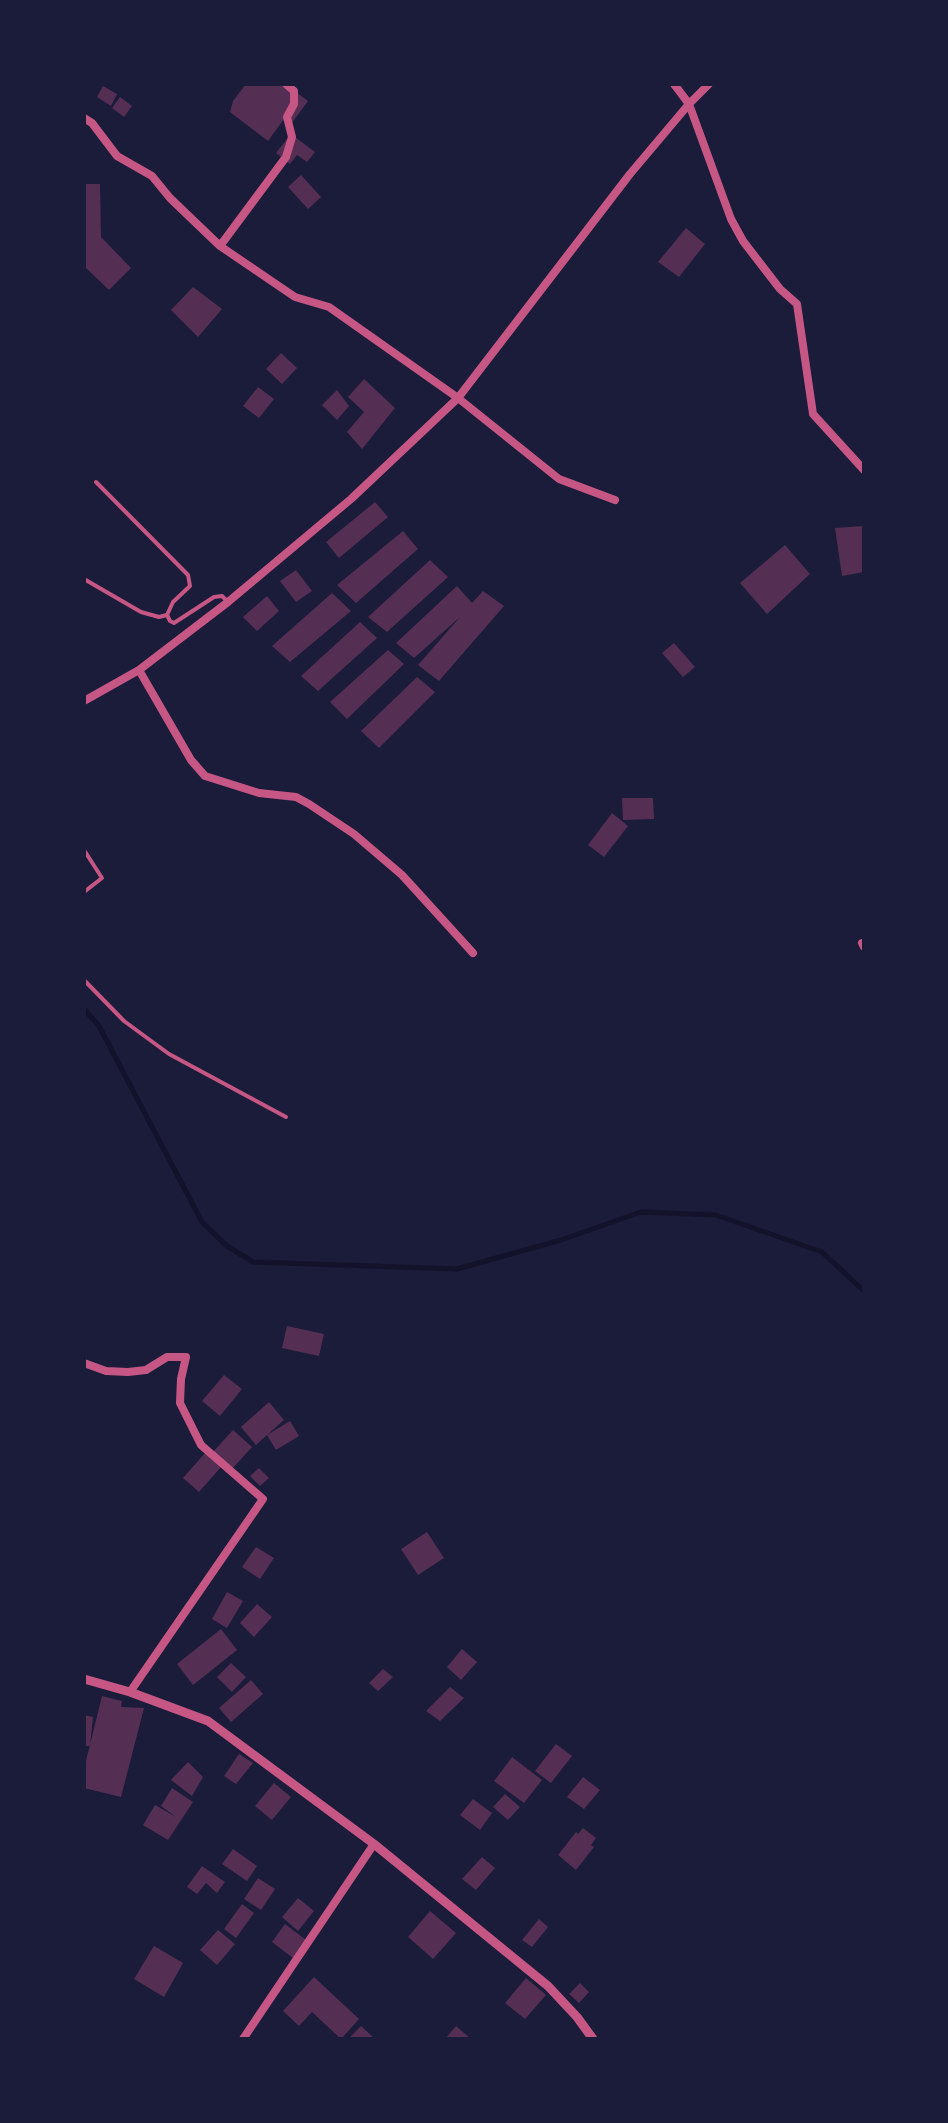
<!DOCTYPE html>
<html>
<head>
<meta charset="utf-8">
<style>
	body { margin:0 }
	#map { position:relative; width:948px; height:2123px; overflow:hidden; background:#1b1b3a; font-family:Signika,sans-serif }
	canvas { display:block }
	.frame { position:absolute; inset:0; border:86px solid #1b1b3a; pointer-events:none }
</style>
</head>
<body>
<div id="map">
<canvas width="948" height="2123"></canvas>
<div class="frame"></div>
</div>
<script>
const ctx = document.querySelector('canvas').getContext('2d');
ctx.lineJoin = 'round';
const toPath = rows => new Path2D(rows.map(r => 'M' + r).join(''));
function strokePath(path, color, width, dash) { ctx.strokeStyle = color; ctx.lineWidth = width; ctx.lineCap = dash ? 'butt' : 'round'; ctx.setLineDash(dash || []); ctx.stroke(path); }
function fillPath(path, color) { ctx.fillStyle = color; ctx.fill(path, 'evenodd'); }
const stream = toPath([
	[84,1009,99,1026,202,1222,227,1246,253,1262,457,1269,561,1240,641,1212,716,1215,822,1252,864,1291]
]);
const building = toPath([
	[246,84,285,84,308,101,291,124,284,119,268,141,230,112,233,101],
	[103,86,117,94,111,106,97,97],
	[120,97,132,106,124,117,112,108],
	[291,134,315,152,307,162,297,155,290,164,276,153],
	[301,175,321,197,308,209,288,187],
	[84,184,100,184,101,237,131,268,109,290,84,266],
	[686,228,705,244,679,277,658,262],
	[193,287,222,309,198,337,171,310],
	[281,353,297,368,282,384,266,369],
	[364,379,395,408,362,449,347,432,364,412,348,397],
	[258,387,274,399,259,418,243,406],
	[337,390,349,406,337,420,322,405],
	[375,502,388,517,339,558,326,542],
	[864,526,864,572,842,576,835,528],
	[403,531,418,549,356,603,337,585],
	[785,545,810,574,767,614,740,583],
	[430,560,448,577,387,632,368,617],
	[296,570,312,591,296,602,280,581],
	[457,586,472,603,483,591,504,606,439,681,418,665,460,617,414,658,396,643],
	[332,593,351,611,290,662,272,646],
	[267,596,279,611,257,631,243,617],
	[360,622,377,638,318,691,301,676],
	[674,643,695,667,683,677,662,653],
	[388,650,404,664,347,719,330,702],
	[417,677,435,692,379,748,361,731],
	[622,798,653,798,654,819,623,820],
	[612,813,628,826,604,857,588,845],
	[287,1326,324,1334,319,1356,282,1348],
	[224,1375,242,1389,220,1416,202,1401],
	[269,1402,284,1420,267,1435,290,1421,299,1436,276,1450,267,1435,256,1445,241,1427],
	[233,1430,252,1447,232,1469,213,1452],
	[205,1453,221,1467,199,1492,183,1478],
	[259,1468,269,1478,260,1486,250,1476],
	[427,1532,444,1558,418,1575,401,1549],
	[256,1547,274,1558,260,1579,242,1567],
	[227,1592,243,1601,227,1628,212,1619],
	[257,1604,272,1617,254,1637,240,1623],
	[221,1629,237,1650,193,1685,177,1664],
	[462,1649,477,1662,461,1680,447,1667],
	[231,1663,246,1677,232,1692,217,1677],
	[383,1669,393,1677,378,1691,369,1683],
	[251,1680,263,1694,231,1722,219,1708],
	[450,1687,464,1698,440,1721,426,1711],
	[102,1696,122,1701,121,1707,144,1708,121,1797,84,1788,84,1769],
	[84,1715,93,1717,90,1746,84,1746],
	[556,1744,572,1756,551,1783,535,1771],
	[239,1754,253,1763,236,1784,224,1776],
	[512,1757,542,1780,524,1803,494,1781],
	[188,1762,203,1777,192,1796,171,1780],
	[583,1777,600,1790,584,1809,567,1797],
	[274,1783,291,1797,272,1820,255,1806],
	[172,1788,193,1802,168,1840,143,1825,155,1805,176,1817,161,1806],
	[505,1794,520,1807,508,1820,493,1807],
	[473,1799,492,1813,480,1830,460,1815],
	[583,1828,596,1838,591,1845,594,1847,576,1870,558,1855,576,1832,578,1834],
	[233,1849,257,1866,247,1881,222,1864],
	[482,1857,495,1868,476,1890,462,1879],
	[202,1866,225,1882,217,1893,206,1883,197,1894,187,1887],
	[258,1878,275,1889,261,1910,244,1899],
	[298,1898,314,1911,298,1931,282,1917],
	[242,1904,254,1913,236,1938,224,1929],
	[430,1911,456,1933,433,1959,408,1937],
	[539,1919,548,1927,532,1947,522,1940],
	[285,1924,306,1940,293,1958,272,1942],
	[218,1930,235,1944,217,1965,200,1950],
	[154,1946,183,1963,164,1997,134,1979],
	[314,1977,359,2019,341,2039,312,2012,299,2026,283,2011],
	[526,1978,546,1995,525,2019,505,2003],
	[580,1983,589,1992,579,2003,569,1994],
	[361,2026,375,2039,348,2039],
	[456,2026,471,2039,445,2039]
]);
const service = toPath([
	[96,482,188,575,190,586,173,602,167,615,170,621,174,623,214,597,222,596,228,602],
	[84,579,141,612,159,617,167,615],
	[84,850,102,878,84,892],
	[84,980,124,1021,169,1054,286,1117]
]);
const minor = toPath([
	[674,84,689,104,731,219,743,241,780,289,797,304,813,414,864,470],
	[84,118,92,123,117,156,152,176,170,198,220,246,295,297,329,307,458,398,559,479,615,500],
	[220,246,286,157,292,137,287,117,294,104,294,91,286,84],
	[139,670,191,760,205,776,259,793,296,797,309,804,354,834,402,875,473,953],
	[84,701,139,670,228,602,351,499,458,398,630,174,689,104,709,84],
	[862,943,864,947],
	[84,1363,106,1371,128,1372,146,1370,167,1357,186,1357,181,1379,180,1403,201,1445,263,1499,130,1692],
	[243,2039,374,1844]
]);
const tertiary = toPath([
	[84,1679,130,1692,208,1721,374,1844,548,1986,577,2017,593,2039]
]);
strokePath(stream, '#12122b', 5);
fillPath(building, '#542f53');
strokePath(service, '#c65784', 4);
strokePath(minor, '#c65784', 8);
strokePath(tertiary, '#c65784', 9);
</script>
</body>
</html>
